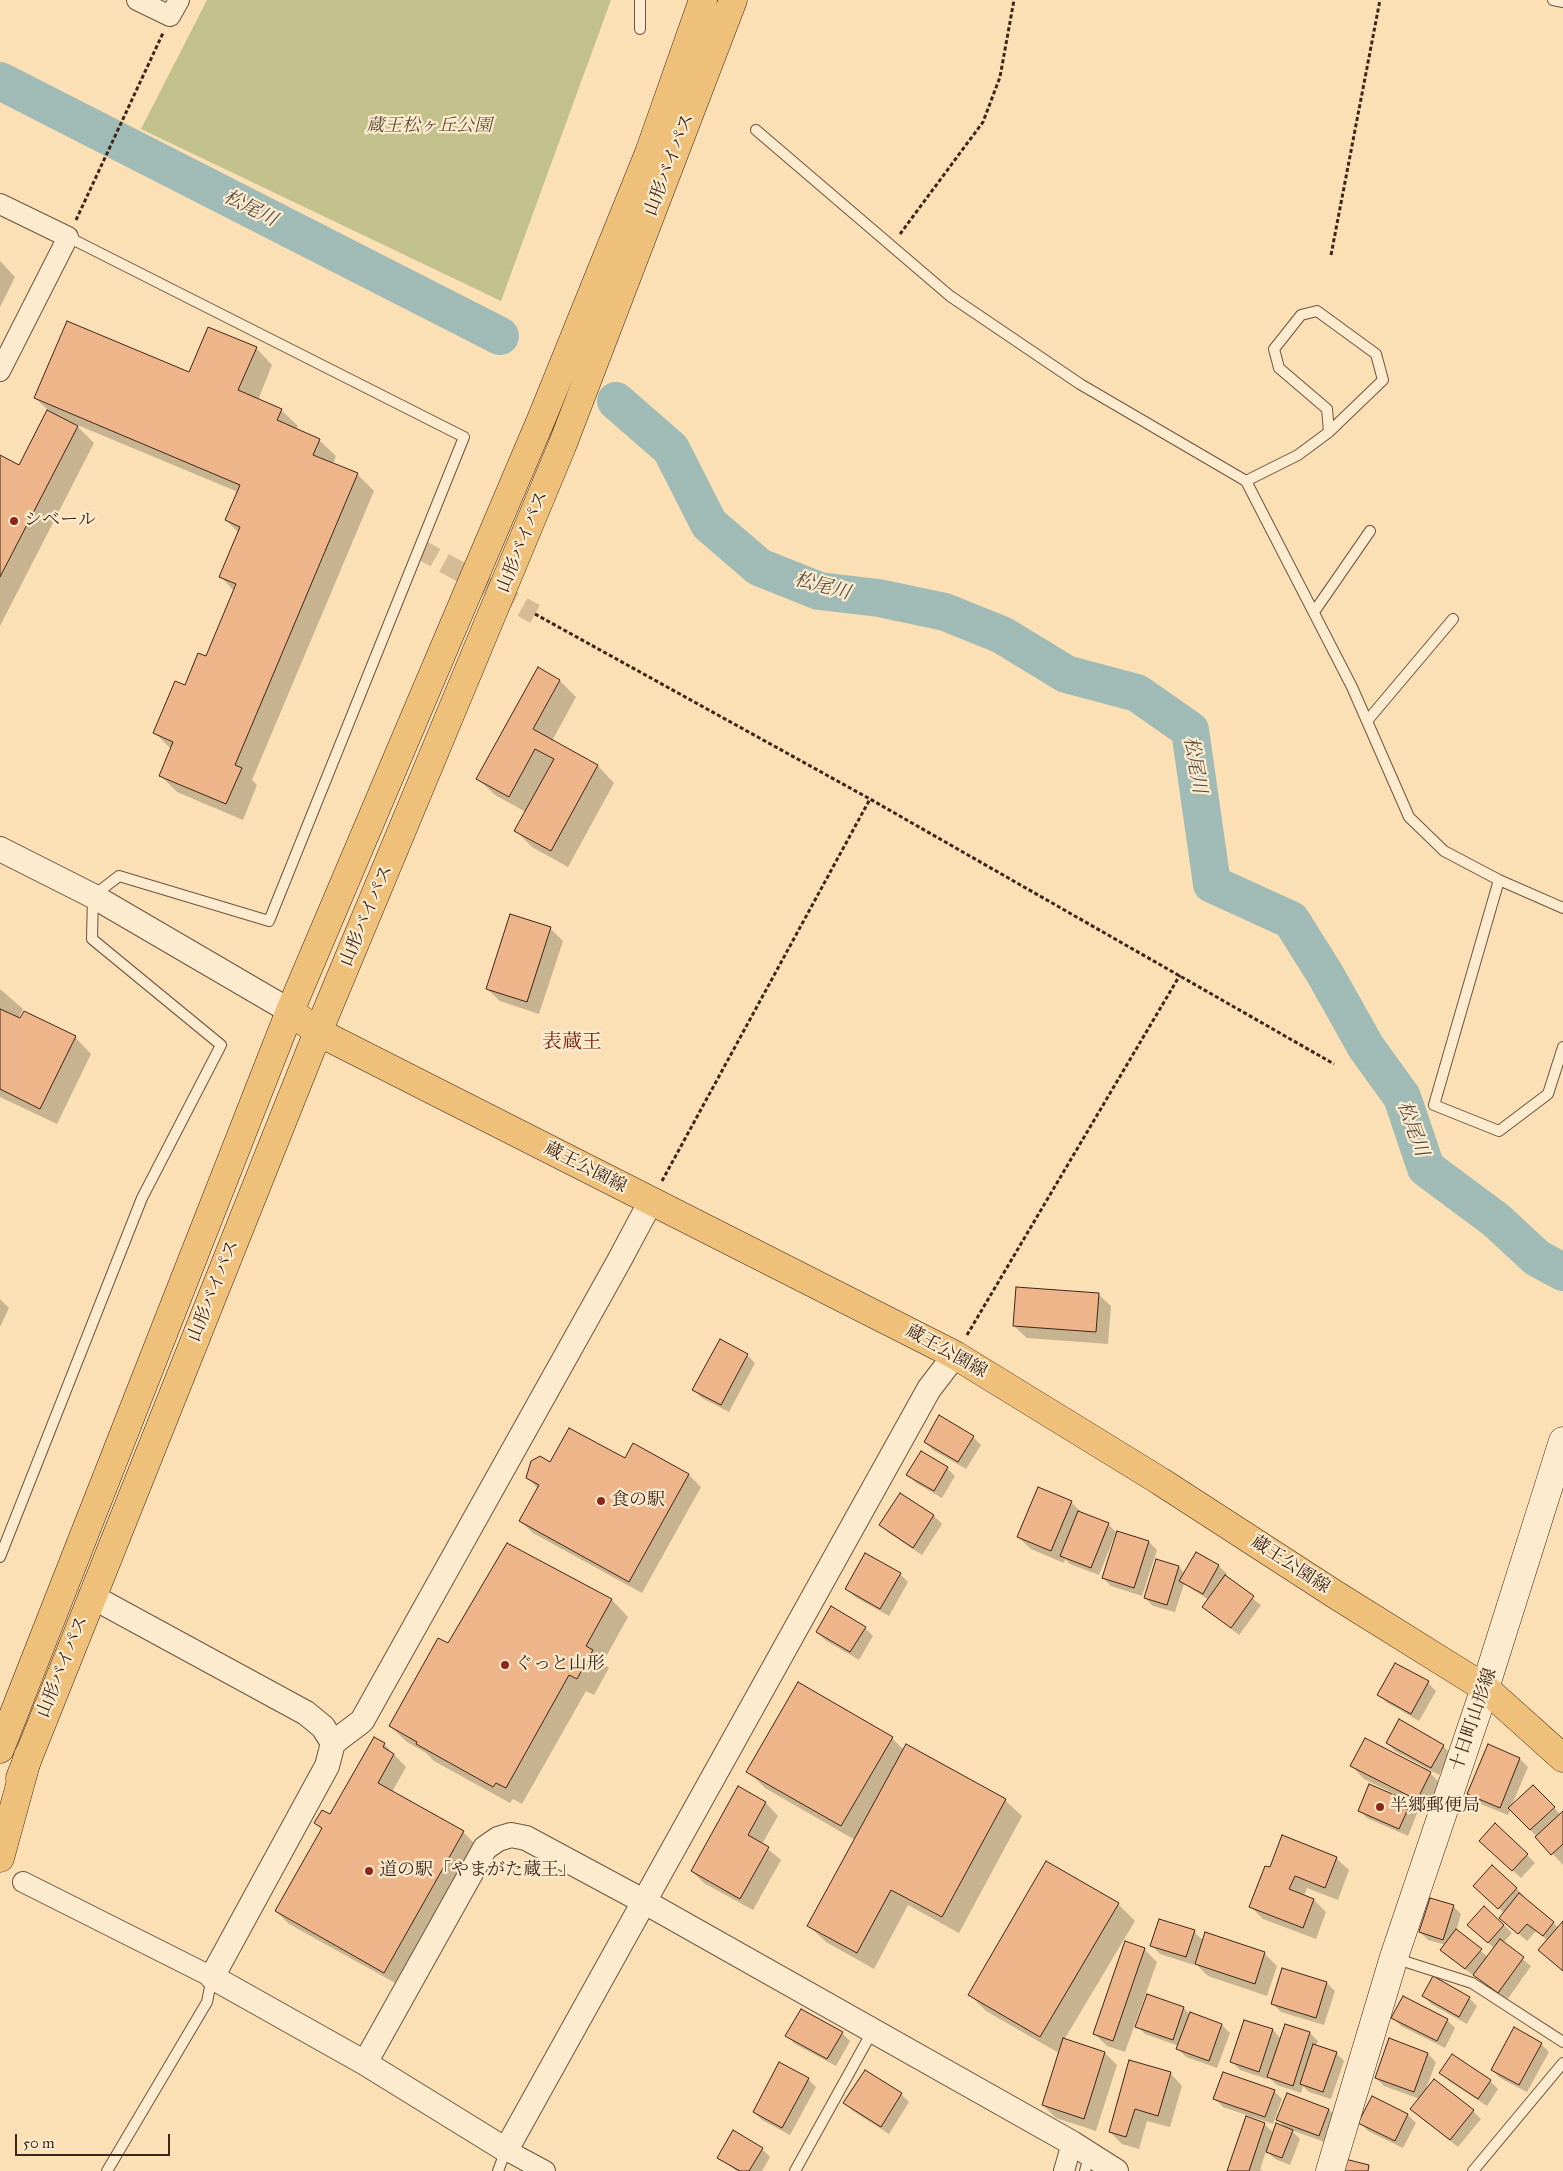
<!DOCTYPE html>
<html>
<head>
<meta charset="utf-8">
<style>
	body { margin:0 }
	#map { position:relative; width:1563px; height:2171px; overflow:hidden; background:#fbe0b5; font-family:"IM FELL Great Primer",serif }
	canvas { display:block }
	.scale { position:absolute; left:15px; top:2134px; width:155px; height:22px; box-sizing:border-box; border:2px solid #3d261a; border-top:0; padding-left:6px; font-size:15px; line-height:18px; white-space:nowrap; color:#3d261a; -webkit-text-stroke:4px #fcebcf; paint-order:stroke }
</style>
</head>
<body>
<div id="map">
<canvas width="1563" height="2171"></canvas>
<div class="scale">50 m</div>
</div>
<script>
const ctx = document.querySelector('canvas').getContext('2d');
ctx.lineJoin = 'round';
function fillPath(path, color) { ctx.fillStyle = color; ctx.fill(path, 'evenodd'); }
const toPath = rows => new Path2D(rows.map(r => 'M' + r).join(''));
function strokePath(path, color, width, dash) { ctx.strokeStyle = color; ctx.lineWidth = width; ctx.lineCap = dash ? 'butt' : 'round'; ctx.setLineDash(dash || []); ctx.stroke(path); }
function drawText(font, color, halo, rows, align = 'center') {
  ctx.font = font + ' "IM FELL Great Primer","Noto Serif JP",serif'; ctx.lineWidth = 4.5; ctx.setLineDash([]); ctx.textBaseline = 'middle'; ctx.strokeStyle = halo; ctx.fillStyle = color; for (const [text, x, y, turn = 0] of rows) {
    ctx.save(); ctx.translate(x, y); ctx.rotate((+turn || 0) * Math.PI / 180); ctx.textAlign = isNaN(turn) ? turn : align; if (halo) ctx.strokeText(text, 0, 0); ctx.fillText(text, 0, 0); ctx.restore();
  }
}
const green = toPath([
	[207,0,611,0,501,301,141,129]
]);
const shadow = toPath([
	[0,261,15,277,0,307],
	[256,348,272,365,258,400,281,410,298,426,296,430,319,440,336,456,333,464,357,474,374,491,252,780,257,785,243,820,177,792,160,775,171,749,155,733,206,657,234,591,220,576,239,533,226,520,238,492,75,424,94,443,0,626,0,456,19,466,48,410,35,398,189,374],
	[560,681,576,697,552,741,598,766,614,783,568,867,532,847,516,831,526,812,495,795,478,779],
	[550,928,563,941,539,1014,500,1001,487,989],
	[0,989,23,1009,18,1019,75,1037,91,1054,57,1124,0,1097],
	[1098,1294,1111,1306,1108,1344,1027,1338,1014,1326],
	[0,1299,9,1308,0,1327],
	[747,1355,755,1363,729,1412,702,1398,694,1390],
	[973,1437,981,1445,966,1469,933,1450,925,1442],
	[634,1444,689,1475,701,1487,642,1593,533,1533,520,1521,538,1489,528,1478,551,1464,625,1460],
	[947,1468,955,1476,942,1498,916,1483,908,1475],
	[901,1495,934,1516,942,1524,922,1555,889,1533,881,1525],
	[1071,1502,1084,1515,1108,1524,1118,1534,1118,1532,1149,1542,1157,1550,1142,1596,1111,1586,1103,1578,1117,1536,1115,1535,1099,1575,1070,1564,1065,1559,1064,1563,1031,1549,1018,1537],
	[508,1545,612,1600,628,1617,603,1662,609,1668,594,1695,586,1691,522,1804,513,1799,510,1803,434,1761,426,1753,407,1742,390,1726,448,1645],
	[1196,1554,1219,1566,1227,1574,1225,1577,1261,1605,1239,1635,1204,1607,1209,1600,1184,1584,1175,1612,1153,1606,1145,1598,1157,1561,1179,1567,1185,1574],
	[900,1574,908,1582,889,1616,855,1597,847,1589],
	[865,1628,873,1636,859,1660,825,1640,817,1632],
	[1428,1683,1436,1691,1419,1721,1386,1702,1378,1694],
	[799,1684,892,1738,904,1750,1005,1800,1022,1816,959,1933,908,1905,874,1969,826,1942,809,1926,855,1840,765,1788,748,1771],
	[1365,1740,1430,1773,1443,1786,1429,1812,1409,1802,1418,1811,1408,1836,1367,1818,1359,1810,1395,1794,1364,1779,1352,1766],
	[1387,1743,1443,1746,1451,1754,1439,1775,1395,1751],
	[384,1744,406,1767,392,1792,463,1832,476,1845,397,1984,289,1924,276,1911,322,1830,316,1823,331,1816],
	[1488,1746,1520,1759,1528,1767,1511,1807,1533,1786,1561,1815,1563,1813,1563,1865,1511,1809,1508,1815,1476,1802,1468,1794],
	[738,1788,766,1803,778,1816,762,1844,781,1860,753,1910,704,1883,692,1871],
	[1489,1849,1527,1855,1535,1863,1521,1878],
	[1336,1858,1349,1870,1338,1900,1307,1888,1304,1896,1314,1900,1326,1912,1316,1939,1263,1919,1251,1907,1271,1869],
	[1516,1888,1524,1896,1523,1898,1559,1928,1563,1923,1563,1971,1548,1941,1536,1931,1527,1941,1500,1918,1504,1913,1483,1893],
	[1118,1904,1135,1921,1064,2040,1105,2053,1117,2065,1096,2131,1056,2118,1043,2105,1061,2046,1057,2052,986,2011,969,1994],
	[1453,1906,1461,1914,1456,1931,1488,1957,1494,1948,1476,1932,1504,1925,1512,1933,1503,1943,1531,1966,1507,2000,1450,1958,1442,1950,1446,1945,1428,1940,1420,1932],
	[1194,1932,1204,1941,1264,1953,1277,1966,1267,1996,1208,1976,1195,1963,1194,1965,1160,1954,1152,1946],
	[1144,1949,1157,1962,1125,2052,1107,2046,1094,2033],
	[1433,1978,1469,1998,1477,2006,1467,2024,1431,2004,1423,1995],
	[1327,1983,1335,1991,1324,2025,1281,2012,1273,2004],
	[1184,2008,1190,2015,1222,2025,1230,2033,1217,2068,1186,2057,1178,2049,1179,2046,1145,2034,1137,2026],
	[1393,2018,1447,2020,1455,2028,1445,2048,1401,2026],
	[1245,2021,1273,2030,1281,2039,1285,2025,1310,2033,1318,2041,1316,2046,1336,2053,1344,2061,1331,2099,1309,2092,1303,2086,1301,2093,1277,2085,1268,2077,1267,2079,1240,2070,1232,2062],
	[842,2033,850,2041,836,2066,795,2044,787,2036],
	[1390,2040,1428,2054,1436,2062,1425,2092,1473,2111,1481,2119,1458,2147,1420,2117,1420,2099,1384,2086,1376,2078],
	[1541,2044,1549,2052,1527,2092,1500,2078,1492,2070],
	[1441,2072,1490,2081,1498,2089,1487,2106,1449,2081],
	[1170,2073,1182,2086,1170,2127,1147,2121,1139,2149,1122,2144,1110,2132],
	[808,2079,816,2087,790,2135,762,2120,754,2112],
	[1274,2091,1282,2099,1273,2124,1223,2107,1215,2099],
	[901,2094,909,2102,889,2134,853,2111,845,2103],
	[1287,2095,1329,2110,1337,2118,1327,2143,1291,2130,1300,2139,1290,2165,1275,2159,1266,2151,1260,2170,1263,2171,1229,2171,1264,2124,1274,2133,1287,2129,1278,2120],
	[1373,2097,1408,2115,1416,2123,1403,2148,1368,2131,1360,2123],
	[762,2149,770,2157,762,2171,736,2171,719,2157]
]);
const river = toPath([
	[0,81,500,336],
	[616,401,671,449,709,524,759,567,819,591,879,598,945,612,1002,635,1066,674,1137,693,1190,730,1212,884,1291,920,1325,974,1366,1047,1402,1097,1426,1168,1496,1220,1537,1258,1563,1272]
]);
const building = toPath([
	[67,321,189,372,208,327,257,347,238,390,282,409,277,420,320,439,313,455,358,473,235,765,242,768,226,804,159,776,173,742,153,733,175,681,185,685,198,653,206,656,236,584,219,577,240,527,225,520,240,485,34,398,67,321],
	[47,410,78,426,0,577,0,455,19,465,47,410],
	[538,667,560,680,533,729,598,765,551,851,514,831,554,759,535,749,509,797,476,779,538,667],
	[510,914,551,927,527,1002,486,989,510,914],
	[0,1009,20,1018,24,1011,76,1036,40,1109,0,1089,0,1009],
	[1016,1287,1099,1293,1096,1332,1013,1326,1016,1287],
	[720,1339,748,1354,721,1405,692,1390,720,1339],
	[939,1415,974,1436,958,1462,924,1442,939,1415],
	[569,1428,625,1458,633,1443,689,1474,629,1582,519,1521,539,1485,526,1478,531,1461,540,1456,550,1462,569,1428],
	[921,1451,948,1467,934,1491,906,1475,921,1451],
	[1038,1487,1072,1501,1051,1551,1017,1537,1038,1487],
	[900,1493,934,1515,913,1548,879,1525,900,1493],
	[1078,1511,1109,1523,1091,1568,1060,1556,1078,1511],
	[1117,1531,1149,1541,1134,1588,1102,1578,1117,1531],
	[507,1543,612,1599,586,1646,593,1650,577,1679,569,1675,506,1788,496,1783,493,1787,416,1744,417,1742,389,1726,438,1638,448,1643,507,1543],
	[1196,1552,1219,1565,1203,1594,1179,1581,1196,1552],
	[865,1553,901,1573,880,1609,845,1589,865,1553],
	[1156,1559,1179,1566,1167,1605,1144,1598,1156,1559],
	[1225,1575,1254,1596,1231,1628,1202,1607,1225,1575],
	[831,1606,866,1627,850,1652,816,1632,831,1606],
	[1395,1663,1429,1681,1411,1714,1377,1695,1395,1663],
	[798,1682,893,1737,841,1826,746,1772,798,1682],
	[1399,1719,1444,1745,1431,1768,1386,1743,1399,1719],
	[374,1737,385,1743,383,1747,394,1754,378,1783,464,1831,384,1973,275,1911,322,1828,314,1823,322,1810,330,1814,374,1737],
	[1365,1738,1431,1772,1417,1800,1350,1766,1365,1738],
	[906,1744,1006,1799,942,1917,891,1890,857,1953,807,1926,906,1744],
	[1488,1744,1520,1758,1500,1808,1467,1794,1488,1744],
	[1369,1784,1411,1802,1399,1829,1358,1811,1369,1784],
	[1533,1785,1555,1807,1530,1830,1508,1808,1533,1785],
	[738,1786,766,1802,748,1835,769,1847,740,1899,691,1871,738,1786],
	[1563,1811,1563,1844,1551,1855,1535,1837,1563,1811],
	[1495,1823,1528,1854,1512,1871,1479,1841,1495,1823],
	[1282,1835,1337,1857,1325,1888,1295,1876,1289,1889,1314,1899,1303,1928,1249,1907,1265,1866,1270,1867,1282,1835],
	[1046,1861,1119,1903,1040,2037,968,1995,1046,1861],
	[1492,1865,1517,1888,1498,1909,1473,1886,1492,1865],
	[1519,1893,1554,1922,1543,1936,1527,1924,1518,1934,1499,1918,1519,1893],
	[1430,1898,1454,1905,1443,1940,1419,1932,1430,1898],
	[1484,1906,1504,1925,1488,1943,1467,1925,1484,1906],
	[1159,1919,1195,1930,1186,1957,1150,1946,1159,1919],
	[1563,1921,1563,1971,1538,1950,1563,1921],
	[1456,1929,1482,1949,1465,1969,1440,1950,1456,1929],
	[1205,1932,1265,1952,1255,1984,1195,1964,1205,1932],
	[1500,1939,1524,1957,1498,1993,1473,1975,1500,1939],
	[1125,1941,1145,1948,1113,2041,1093,2034,1125,1941],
	[1282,1968,1327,1982,1316,2018,1271,2004,1282,1968],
	[1433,1976,1470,1997,1459,2017,1422,1996,1433,1976],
	[1147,1994,1184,2007,1173,2040,1135,2027,1147,1994],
	[1403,1996,1448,2019,1437,2041,1391,2018,1403,1996],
	[801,2009,843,2032,827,2059,785,2036,801,2009],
	[1190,2012,1222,2024,1209,2061,1176,2049,1190,2012],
	[1244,2020,1273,2029,1259,2072,1230,2062,1244,2020],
	[1285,2024,1310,2032,1293,2086,1267,2077,1285,2024],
	[1514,2027,1542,2043,1519,2085,1491,2070,1514,2027],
	[1063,2038,1105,2052,1084,2119,1042,2105,1063,2038],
	[1389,2038,1428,2053,1414,2092,1375,2078,1389,2038],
	[1313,2044,1337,2052,1323,2092,1300,2084,1313,2044],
	[1452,2054,1491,2080,1478,2099,1439,2073,1452,2054],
	[1129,2060,1171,2072,1158,2116,1135,2109,1126,2137,1109,2132,1129,2060],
	[779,2062,809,2078,782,2128,753,2112,779,2062],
	[865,2070,902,2093,881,2127,843,2103,865,2070],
	[1223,2072,1275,2090,1265,2117,1213,2099,1223,2072],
	[1434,2079,1474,2110,1450,2140,1410,2109,1434,2079],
	[1287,2093,1329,2109,1319,2136,1276,2120,1287,2093],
	[1372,2096,1408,2114,1395,2141,1358,2123,1372,2096],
	[1246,2116,1265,2123,1249,2171,1227,2171,1246,2116],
	[1276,2123,1293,2130,1282,2158,1266,2152,1276,2123],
	[733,2130,763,2148,749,2171,740,2171,717,2158,733,2130],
	[1345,2159,1369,2165,1368,2171,1342,2171,1345,2159]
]);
const minorTunnel = toPath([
	[418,548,535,614]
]);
const path = toPath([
	[76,220,163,33],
	[900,234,983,122,1000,77,1014,0],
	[1331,255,1380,0],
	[535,614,870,799,1334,1064],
	[662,1181,870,799],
	[967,1335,1180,975]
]);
const service = toPath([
	[1553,0,1563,2],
	[640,29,640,0],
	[756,130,950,296,1080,384,1246,481,1352,687,1409,817,1444,851,1499,880,1563,908],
	[1246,481,1298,455,1329,432,1327,409,1279,368,1274,349,1301,315,1317,311,1376,354,1383,380,1329,432],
	[1314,612,1370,531],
	[1367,721,1453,619],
	[1499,880,1434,1105,1499,1131,1548,1094,1563,1047],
	[0,1557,142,1198,221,1045,92,939,93,896,119,876,269,921,464,437,68,237],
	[1394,1958,1472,1983,1563,2042],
	[107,2171,207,2002,212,1977],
	[498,2171,506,2150],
	[795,2171,873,2030],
	[1085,2171,1090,2154],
	[1473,2171,1563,2063]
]);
const minor = toPath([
	[137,0,170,16,179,0],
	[0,204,68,237,0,371],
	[23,1882,212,1977],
	[506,2150,545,2171],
	[1064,2171,1072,2143]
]);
const tertiary = toPath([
	[0,849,93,896,290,1011],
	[91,1596,306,1713,323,1727,333,1743,327,1766,212,1977,365,2063,506,2150,929,1389,955,1355],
	[333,1743,362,1721,619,1261,651,1201],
	[365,2063,485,1848,498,1839,511,1835,526,1838,643,1901,1072,2143,1116,2171]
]);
const secondary = toPath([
	[1330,2171,1394,1957,1485,1688,1563,1441]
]);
const primary = toPath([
	[290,1011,318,1032,955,1355,1160,1481,1336,1595,1485,1688,1563,1758]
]);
const trunk = toPath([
	[0,1749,290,1011,543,415,649,153,703,0],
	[20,1778,318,1032,562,446,733,0]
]);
const motorway = toPath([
	[0,1858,28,1756]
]);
const markers = [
	[14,521,5,"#8f2418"],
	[601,1501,5,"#8f2418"],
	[505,1665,5,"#8f2418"],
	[1380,1807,5,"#8f2418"],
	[369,1871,5,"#8f2418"]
];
const parkNames = [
	["蔵王松ヶ丘公園",429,127]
];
const streetNames = [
	["山形バイパス",670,165,-69],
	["山形バイパス",523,542,-68],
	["山形バイパス",367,916,-67],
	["蔵王公園線",585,1168,27],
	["山形バイパス",214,1291,-68],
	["蔵王公園線",946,1352,29],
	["蔵王公園線",1290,1565,33],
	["山形バイパス",63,1667,-68],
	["十日町山形線",1474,1720,-71]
];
const poiNames = [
	["シベール",24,521],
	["食の駅",611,1501],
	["ぐっと山形",515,1665],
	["半郷郵便局",1390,1807],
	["道の駅「やまがた蔵王」",379,1871]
];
const waterNames = [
	["松尾川",250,209,27],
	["松尾川",822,587,15],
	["松尾川",1194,765,80],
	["松尾川",1412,1129,70]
];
const quarterNames = [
	["表蔵王",572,1043]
];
fillPath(green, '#c2c18b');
fillPath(shadow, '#0003');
strokePath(river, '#a0bbb5', 38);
fillPath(building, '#eeb58b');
strokePath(building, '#3d261a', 1);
strokePath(minorTunnel, '#d5bb96', 20, [20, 10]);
strokePath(service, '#6c5441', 12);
strokePath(minor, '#6c5441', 22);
strokePath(tertiary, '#6c5441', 26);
strokePath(secondary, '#3d261a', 29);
strokePath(primary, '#3d261a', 29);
strokePath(trunk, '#3d261a', 29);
strokePath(motorway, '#3d261a', 29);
strokePath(path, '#3d261a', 3, [4, 2.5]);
strokePath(service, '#fcebcf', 10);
strokePath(minor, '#fcebcf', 20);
strokePath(tertiary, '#fcebcf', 24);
strokePath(secondary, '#fcebcf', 28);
strokePath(primary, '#eec07a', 28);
strokePath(trunk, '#eec07a', 28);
strokePath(motorway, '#eec07a', 28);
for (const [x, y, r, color] of markers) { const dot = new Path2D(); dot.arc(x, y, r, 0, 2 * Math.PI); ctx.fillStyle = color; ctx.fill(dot); strokePath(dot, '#fcebcf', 2); }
drawText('italic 18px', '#5e4d36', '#fcebcf', parkNames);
drawText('18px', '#3d261a', '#fcebcf', streetNames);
drawText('18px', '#3d261a', '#fcebcf', poiNames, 'left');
drawText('italic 19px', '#564b41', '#fcebcf', waterNames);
drawText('20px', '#7a1f14', '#fcebcf', quarterNames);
</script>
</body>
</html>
